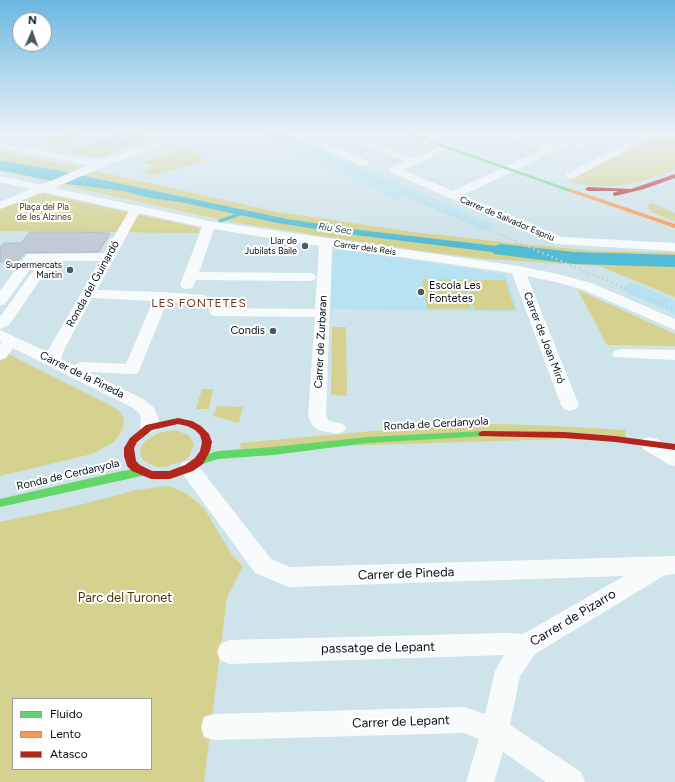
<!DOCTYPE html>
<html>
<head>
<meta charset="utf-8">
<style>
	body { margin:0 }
	#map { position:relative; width:675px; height:782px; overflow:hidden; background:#cfe3ea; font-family:Figtree,sans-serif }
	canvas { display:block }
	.legend { position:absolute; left:12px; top:698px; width:140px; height:72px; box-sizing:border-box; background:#fff; border:1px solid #999fa1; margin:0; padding:5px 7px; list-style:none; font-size:12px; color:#000e15 }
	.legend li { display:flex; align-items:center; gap:8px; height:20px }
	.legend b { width:20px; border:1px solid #999fa1 }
	.north { position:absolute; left:12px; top:12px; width:40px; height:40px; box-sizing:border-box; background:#fff; border:1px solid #999fa1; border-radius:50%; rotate:2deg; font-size:11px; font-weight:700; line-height:16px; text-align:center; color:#000e15 }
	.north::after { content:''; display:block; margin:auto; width:14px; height:18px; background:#485960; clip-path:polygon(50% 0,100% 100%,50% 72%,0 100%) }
</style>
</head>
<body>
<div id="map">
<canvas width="675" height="782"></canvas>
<ul class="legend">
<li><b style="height:5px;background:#63d668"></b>Fluido</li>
<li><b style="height:5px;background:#ff974d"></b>Lento</li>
<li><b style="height:5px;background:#b3261e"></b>Atasco</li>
</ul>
<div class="north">N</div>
</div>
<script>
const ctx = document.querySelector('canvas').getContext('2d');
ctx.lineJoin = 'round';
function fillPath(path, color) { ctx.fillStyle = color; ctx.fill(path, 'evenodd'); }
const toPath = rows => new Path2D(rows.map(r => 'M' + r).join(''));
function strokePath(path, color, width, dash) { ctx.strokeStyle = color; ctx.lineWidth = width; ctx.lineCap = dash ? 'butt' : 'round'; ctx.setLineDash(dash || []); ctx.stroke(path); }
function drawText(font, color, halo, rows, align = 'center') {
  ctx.font = font + ' Figtree,sans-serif'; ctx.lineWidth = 4; ctx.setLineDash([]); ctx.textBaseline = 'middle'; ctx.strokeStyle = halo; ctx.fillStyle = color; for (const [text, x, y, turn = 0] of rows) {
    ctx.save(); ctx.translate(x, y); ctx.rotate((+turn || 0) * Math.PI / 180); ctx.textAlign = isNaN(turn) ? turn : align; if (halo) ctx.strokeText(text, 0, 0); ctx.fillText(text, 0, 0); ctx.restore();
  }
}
const built = toPath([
	[255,133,285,133,497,226,484,231,404,196,396,199],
	[336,249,505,274,518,312,331,309,333,251,333,250],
	[632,282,675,301,675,314,620,290]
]);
const green = toPath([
	[63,133,86,133,68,144,83,146,97,142,113,148,132,134,152,140,97,157,70,153,76,149,62,147,65,145,41,142,51,136,56,137],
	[658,134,675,138,675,170,638,182,618,186,592,186,569,182,568,180,575,178,573,177,633,146,661,137],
	[184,148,202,157,200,158,206,161,156,175,141,173,154,165,142,163],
	[0,151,74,166,278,212,414,232,502,242,595,251,675,253,675,297,599,266,486,259,414,250,231,222,117,197,0,171],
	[42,193,200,228,198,233,0,231,0,209],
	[652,203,675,213,675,221,653,213,648,208,648,205],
	[422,279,465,280,471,309,427,309],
	[466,280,505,280,515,310,474,310],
	[578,290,675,334,675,346,607,345],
	[332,327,346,327,347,396,331,395],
	[8,354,112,406,121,413,124,420,122,431,114,442,92,454,0,476,0,362,5,355],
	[202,389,213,389,209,409,196,409],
	[217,406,243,407,239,423,213,416],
	[496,424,555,426,625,430,626,437,241,449,240,443,374,431,450,425],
	[175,430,188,435,192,440,194,445,189,457,183,461,165,467,156,467,143,460,140,454,141,448,145,441,159,433],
	[168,486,186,493,204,508,232,555,243,567,227,597,204,782,0,782,0,522,80,505,136,490],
	[13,699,151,699,151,769,13,769]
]);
const water = toPath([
	[0,160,61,171,287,219,360,230,530,250,548,259,355,235,277,223,185,203,145,197,124,191,68,184,0,170]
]);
const stream = toPath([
	[220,221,243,213]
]);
const river = toPath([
	[501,244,574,252,675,255,675,267,574,264,494,254,491,250,494,246,501,244]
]);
const building = toPath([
	[123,133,139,133,141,136,113,148,97,142,123,133],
	[30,232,76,232,110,233,99,252,24,253,17,262,0,262,0,248,4,243,21,243,30,232]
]);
const street = toPath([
	[180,133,194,133,192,135,112,163,54,188,209,221,518,266,558,274,594,284,675,319,675,330,584,290,556,282,527,276,579,405,576,409,570,411,564,409,561,405,512,273,332,247,326,416,329,421,343,424,346,428,343,432,337,434,318,430,313,426,308,416,315,317,216,316,211,315,209,312,210,308,200,303,167,302,138,373,132,374,88,372,145,400,154,408,159,420,158,427,155,431,149,433,143,431,140,427,141,420,140,414,133,408,13,348,6,358,0,360,0,344,2,342,0,341,0,330,47,352,100,261,53,261,9,325,0,329,0,317,40,261,36,261,5,304,0,305,0,291,27,254,104,253,129,211,43,192,0,209,0,202,31,189,0,182,0,176,41,185,89,165,0,148,0,142,87,159,103,159,180,133],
	[139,213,202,227,180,285,182,288,187,289,192,288,196,280,309,281,314,280,316,277,314,274,309,273,199,272,214,229,319,246,315,309,225,308,225,305,223,302,203,295,162,292,97,290,139,213],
	[92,298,153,301,126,364,82,362,74,365,61,359,65,348,92,298],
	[288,133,301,133,368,161,369,163,364,166,360,165,290,135,288,133],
	[343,133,349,133,414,158,444,145,450,145,452,147,450,149,403,170,453,191,543,149,498,135,496,133,511,133,551,146,579,133,591,133,589,135,463,195,562,237,675,243,675,251,556,244,390,172,389,170,390,168,405,161,343,137,341,135,343,133],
	[438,133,451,133,430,143,427,144,422,141,438,133],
	[595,133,607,133,580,147,577,148,572,145,595,133],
	[646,133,674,133,675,139,657,134,574,178,570,179,565,176,566,174,646,133],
	[620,349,675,350,675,360,614,357,612,354,614,351,620,349],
	[650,437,657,439,675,450,675,466,668,464,643,449,641,444,643,439,650,437],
	[189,461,196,463,271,559,290,567,675,556,675,574,665,575,535,654,520,676,510,725,581,772,585,782,546,782,503,752,494,782,466,782,479,739,464,733,214,740,204,737,201,727,204,717,214,714,464,707,485,714,495,671,504,655,229,664,220,660,217,652,220,644,229,640,505,633,523,634,624,576,289,587,255,573,182,473,179,468,182,463,189,461]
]);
const fast = toPath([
	[403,133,410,133,575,191,570,192,403,133],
	[483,431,486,432,488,434,486,436,368,443,273,455,218,459,199,465,195,464,194,461,195,458,218,451,273,447,368,437,483,431],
	[142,468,146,469,147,472,146,475,0,507,0,499,122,471,142,468]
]);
const slow = toPath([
	[570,190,574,190,675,224,675,228,570,192,570,190]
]);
const jam = toPath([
	[675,174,675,178,644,189,615,196,613,195,613,193,618,191,588,191,585,189,588,187,631,189,675,174],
	[178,418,192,421,201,426,209,434,212,442,210,451,203,464,193,471,170,479,151,479,132,471,127,466,124,456,124,448,130,438,146,425,178,418],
	[178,424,187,426,195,430,200,435,202,442,200,451,195,458,185,465,169,471,152,471,140,465,136,461,134,448,137,442,152,430,178,424],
	[483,431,564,432,615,436,675,444,675,450,615,442,564,438,480,436,478,434,480,432,483,431]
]);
const railFar1 = toPath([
	[266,133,503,236]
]);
const rail = toPath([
	[501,235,675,310]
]);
const markers = [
	[305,246,4,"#485960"],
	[70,270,4,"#485960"],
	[421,292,4,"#485960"],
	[273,331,4,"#485960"]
];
const farParknames = [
	["Plaça del Pla",44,207],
	["de les Alzines",44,217]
];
const farStreetnames = [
	["Carrer de Salvador Espriu",507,219,23],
	["Carrer dels Reis",365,248,8]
];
const farPoinames = [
	["Llar de",297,241],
	["Jubilats Baile",297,251],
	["Supermercats",62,265],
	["Martin",62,275]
];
const farWaternames = [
	["Riu Sec",335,229,9]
];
const streetNames = [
	["Ronda del Guinardó",93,284,-61],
	["Carrer de Joan Miró",544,338,69],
	["Carrer de Zurbaran",321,342,-87],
	["Carrer de la Pineda",82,375,26],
	["Ronda de Cerdanyola",436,424,-3],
	["Ronda de Cerdanyola",68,475,-13]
];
const poiNames = [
	["Escola Les",429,286],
	["Fontetes",429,299],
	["Condis",265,331,"right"]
];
const neighbourhoodNames = [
	["LES FONTETES",199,303]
];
const nearStreetnames = [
	["Carrer de Pineda",406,574,-2],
	["Carrer de Pizarro",573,618,-31],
	["passatge de Lepant",378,648,-1],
	["Carrer de Lepant",401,722,-2]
];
const nearParknames = [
	["Parc del Turonet",125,598]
];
fillPath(built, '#b6e2f1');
fillPath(green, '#d4d28e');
fillPath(water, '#52bcd7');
strokePath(stream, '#52bcd7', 3);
fillPath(river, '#52bcd7');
fillPath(building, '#c0cbd6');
strokePath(building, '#b1bacb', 1);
fillPath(street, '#f8fbfc');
fillPath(fast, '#63d668');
fillPath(slow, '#ff974d');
fillPath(jam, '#b3261e');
strokePath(railFar1, '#c8cfd0', 2, [1.5, 2.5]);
strokePath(rail, '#c8cfd0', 2.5, [1.5, 3.5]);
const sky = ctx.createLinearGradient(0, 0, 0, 242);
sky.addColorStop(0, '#6cb7e1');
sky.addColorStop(0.55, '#e9f2f6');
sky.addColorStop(1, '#e9f2f600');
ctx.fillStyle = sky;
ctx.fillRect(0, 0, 675, 242);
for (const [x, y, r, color] of markers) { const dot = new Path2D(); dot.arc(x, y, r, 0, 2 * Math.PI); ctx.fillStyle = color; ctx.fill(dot); strokePath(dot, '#fff', 1.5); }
drawText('9px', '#433b00', '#fff', farParknames);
drawText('9px', '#000e15', '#fff', farStreetnames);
drawText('9px', '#000e15', '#fff', farPoinames, 'right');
drawText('italic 10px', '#2d4851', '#fff', farWaternames);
drawText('11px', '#000e15', '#fff', streetNames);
drawText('11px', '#000e15', '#fff', poiNames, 'left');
ctx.letterSpacing = '1px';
drawText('12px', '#77351c', '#fff', neighbourhoodNames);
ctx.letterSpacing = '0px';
drawText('13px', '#000e15', '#fff', nearStreetnames);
drawText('13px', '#433b00', '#fff', nearParknames);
</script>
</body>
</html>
